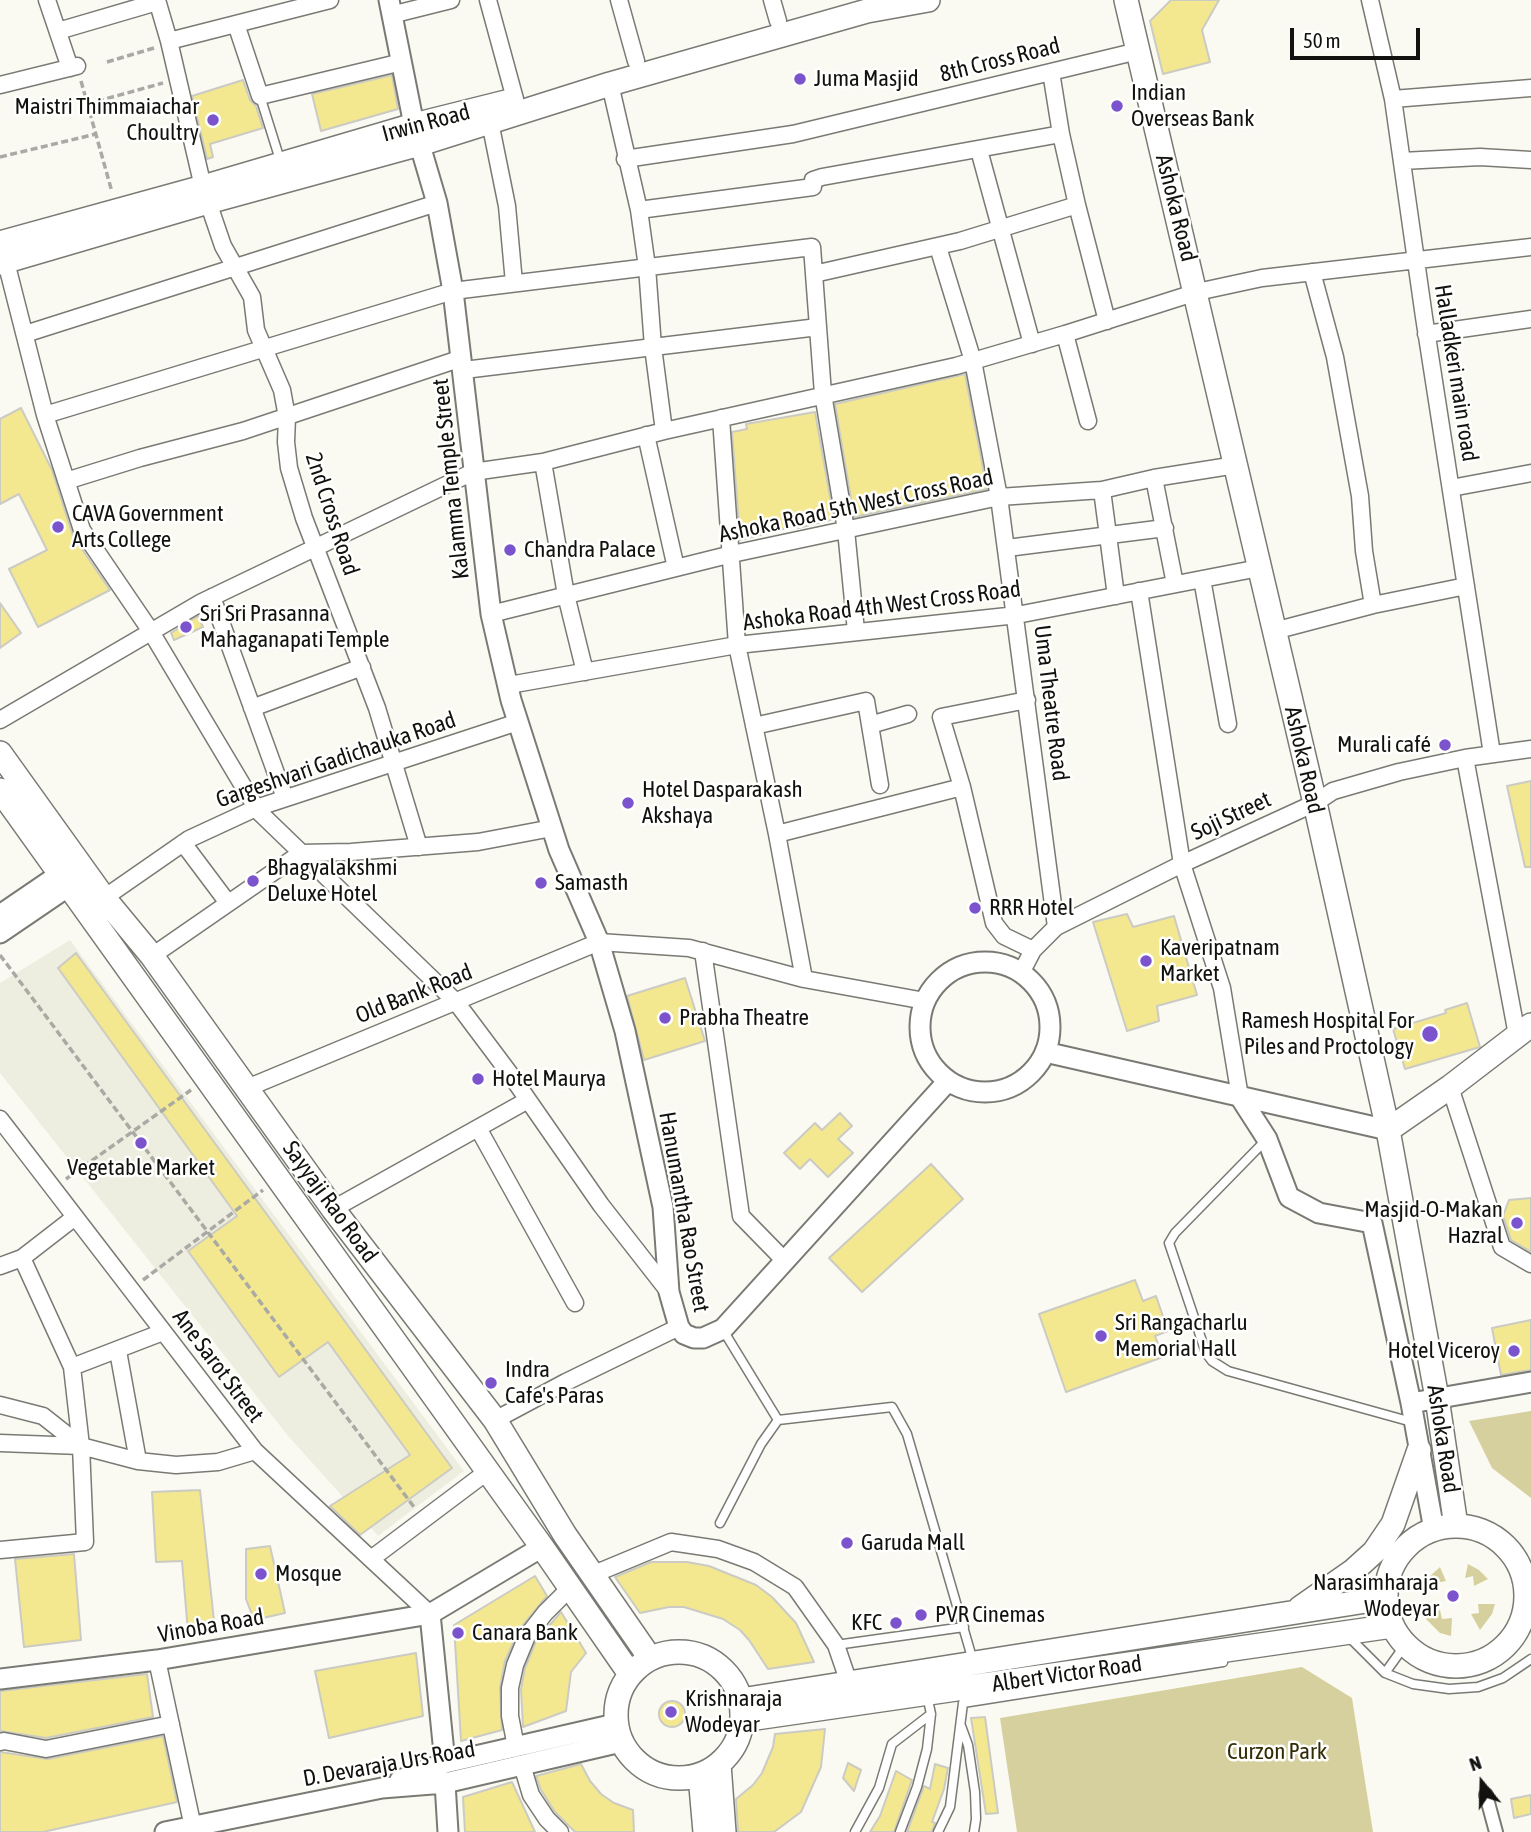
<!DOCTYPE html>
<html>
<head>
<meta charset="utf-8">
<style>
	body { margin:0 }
	#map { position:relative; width:1531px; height:1832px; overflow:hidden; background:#fafaf3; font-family:"Asap Condensed",sans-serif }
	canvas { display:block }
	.north { position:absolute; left:1447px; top:1748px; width:70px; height:70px; -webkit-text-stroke:5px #fffffe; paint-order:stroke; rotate:341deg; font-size:19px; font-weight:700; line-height:28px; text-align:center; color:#11110f }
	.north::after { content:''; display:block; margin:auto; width:24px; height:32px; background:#11110f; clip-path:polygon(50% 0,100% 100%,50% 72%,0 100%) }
	.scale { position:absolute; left:1290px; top:28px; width:130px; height:32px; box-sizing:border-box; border:4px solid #11110f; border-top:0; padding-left:9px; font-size:21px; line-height:24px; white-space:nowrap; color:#11110f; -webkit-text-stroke:5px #fffffe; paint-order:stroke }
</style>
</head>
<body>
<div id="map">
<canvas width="1531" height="1832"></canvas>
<div class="north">N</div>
<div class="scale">50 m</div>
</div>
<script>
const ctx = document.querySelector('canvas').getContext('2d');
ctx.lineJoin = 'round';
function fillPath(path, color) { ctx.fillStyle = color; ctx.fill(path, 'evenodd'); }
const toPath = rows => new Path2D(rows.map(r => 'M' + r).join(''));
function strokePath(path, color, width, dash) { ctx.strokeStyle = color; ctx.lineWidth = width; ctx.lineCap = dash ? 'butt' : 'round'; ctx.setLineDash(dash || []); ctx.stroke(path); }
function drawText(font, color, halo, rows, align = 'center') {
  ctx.font = font + ' "Asap Condensed",sans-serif'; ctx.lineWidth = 5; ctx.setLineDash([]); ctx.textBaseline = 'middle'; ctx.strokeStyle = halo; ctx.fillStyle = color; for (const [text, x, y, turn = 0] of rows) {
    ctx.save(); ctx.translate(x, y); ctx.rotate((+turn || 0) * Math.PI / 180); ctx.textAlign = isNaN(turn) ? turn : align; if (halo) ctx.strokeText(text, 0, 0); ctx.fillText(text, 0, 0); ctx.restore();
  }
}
const built = toPath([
	[70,940,464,1471,378,1536,289,1437,0,1073,0,983]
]);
const green = toPath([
	[1531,1411,1531,1498,1492,1468,1469,1421],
	[1468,1564,1479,1570,1488,1579,1474,1586,1473,1576,1465,1578],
	[1440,1567,1446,1581,1436,1583,1437,1592,1423,1587,1430,1576],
	[1478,1604,1495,1604,1492,1614,1480,1630,1471,1614,1479,1613],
	[1440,1610,1442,1619,1452,1618,1451,1636,1440,1633,1425,1618],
	[1302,1667,1352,1698,1373,1832,1017,1832,1000,1718]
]);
const building = toPath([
	[1171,0,1219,0,1202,30,1210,62,1163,74,1150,21,1171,0],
	[392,75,398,109,321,131,312,94,392,75],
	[243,80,250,100,256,106,263,128,210,144,213,157,207,159,192,96,243,80],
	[965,374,987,489,854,517,835,404,965,374],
	[21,408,52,470,73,536,110,590,38,627,9,569,47,550,19,494,0,504,0,419,21,408],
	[815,412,834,519,798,528,798,525,740,540,732,432,747,429,746,424,815,412],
	[0,603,21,633,0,648,0,603],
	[198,616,203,627,174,640,171,633,198,616],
	[1531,781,1531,867,1525,867,1507,786,1531,781],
	[1127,914,1133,927,1174,916,1197,995,1157,1006,1159,1021,1127,1031,1093,922,1127,914],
	[76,953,452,1468,360,1535,330,1506,410,1455,328,1342,279,1377,188,1251,237,1216,58,968,76,953],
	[685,978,705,1041,644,1060,627,996,685,978],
	[1467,1003,1480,1047,1405,1069,1393,1029,1446,1013,1445,1010,1467,1003],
	[840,1113,852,1126,838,1139,853,1153,828,1177,810,1159,800,1169,784,1153,815,1123,822,1130,840,1113],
	[931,1164,963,1199,862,1292,829,1258,931,1164],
	[1531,1198,1531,1252,1511,1240,1503,1216,1509,1200,1531,1198],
	[1135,1280,1143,1301,1156,1296,1168,1331,1155,1336,1163,1357,1066,1392,1039,1314,1135,1280],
	[1531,1320,1531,1370,1501,1375,1492,1328,1531,1320],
	[200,1490,215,1630,188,1632,182,1561,156,1562,152,1492,200,1490],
	[270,1546,285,1613,254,1620,246,1599,246,1549,270,1546],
	[74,1554,81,1640,24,1647,15,1559,74,1554],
	[651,1562,687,1562,709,1566,756,1585,772,1597,796,1623,814,1662,768,1669,749,1640,740,1630,723,1619,684,1607,669,1607,640,1613,615,1577,651,1562],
	[535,1576,547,1596,519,1630,505,1661,500,1688,502,1730,461,1741,454,1625,535,1576],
	[561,1612,586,1653,571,1672,566,1711,523,1727,521,1689,525,1668,536,1641,561,1612],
	[416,1653,423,1716,329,1738,315,1671,416,1653],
	[147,1674,153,1717,46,1738,0,1731,0,1691,147,1674],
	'659 1714a13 13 0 1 1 26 0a13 13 0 1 1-26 0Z',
	[985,1717,998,1813,986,1814,971,1718,985,1717],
	[825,1729,821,1767,801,1812,774,1832,738,1832,736,1799,753,1785,762,1773,773,1747,775,1734,825,1729],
	[163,1736,177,1802,43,1832,0,1832,0,1752,48,1759,163,1736],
	[848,1763,861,1770,854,1791,843,1778,848,1763],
	[581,1764,590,1781,601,1794,614,1803,633,1810,634,1832,575,1832,555,1812,541,1790,536,1776,581,1764],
	[935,1764,948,1768,944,1789,932,1822,935,1823,932,1832,907,1832,924,1786,930,1789,935,1764],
	[896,1771,912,1780,894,1832,870,1832,880,1816,896,1771],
	[512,1782,535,1832,465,1832,463,1797,512,1782],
	[1531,1795,1531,1814,1514,1818,1511,1799,1531,1795]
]);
const path = toPath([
	[107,62,154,48],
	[81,81,112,192],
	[87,104,163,83],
	[0,157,96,134],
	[0,955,414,1507],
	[66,1179,191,1090],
	[143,1280,263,1190]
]);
const service = toPath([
	[260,96,281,163],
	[1265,1141,1175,1233,1169,1243,1206,1353,1212,1361,1228,1371,1412,1422],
	[778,1420,892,1407,907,1434,973,1661],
	[720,1523,761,1444,778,1420,723,1330],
	[1349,1637,1385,1673,1413,1684,1449,1689,1478,1687,1503,1678,1531,1659],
	[836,1645,964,1627],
	[1385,1673,1405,1645],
	[961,1726,968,1745,975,1792,976,1819,974,1832],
	[855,1832,879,1788,892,1744,931,1714],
	[900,1832,917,1787,927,1749,931,1714,927,1695],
	[938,1832,950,1807,963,1703,1223,1662]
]);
const pedestrian = toPath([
	[1486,1795,1496,1832]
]);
const minor = toPath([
	[47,0,70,68],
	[157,0,169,41,203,187],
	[488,0,515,99],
	[619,0,636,61],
	[772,0,778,21],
	[1370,0,1393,99,1424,317,1492,754],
	[391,15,451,0],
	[236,24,260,96,402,62],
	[58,31,157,2],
	[169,41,330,0],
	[1051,72,1061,134,1077,205],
	[610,84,639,210,647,267,653,347,664,431],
	[0,85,77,66],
	[1393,99,1531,88],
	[490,122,507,206,514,283],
	[979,150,1032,344],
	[625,159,793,134,1138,51],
	[1402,161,1480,157,1531,160],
	[208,202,223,246,252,297,256,330,282,390,287,417,286,442,289,468,304,518,377,708,419,847],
	[639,210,813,187,813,180,822,177,1061,134],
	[938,247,973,361,999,497,1056,927],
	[4,254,45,415,82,530,150,630,258,811,456,1002,510,1074,601,1205,669,1292],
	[1312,272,1335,357,1360,496,1364,551,1373,605],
	[814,274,960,241,1077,205,1107,321],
	[25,334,437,203],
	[1065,334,1088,421],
	[1426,334,1531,319],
	[464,370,818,327],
	[45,415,453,291,812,247,823,394,846,530,856,631],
	[721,418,737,645,777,834,804,979],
	[646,435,676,568],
	[543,462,566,595,585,672],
	[1154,478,1175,584],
	[66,481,140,458,243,431,462,358],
	[1451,488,1531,473],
	[1102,490,1116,596],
	[1007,548,1165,528],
	[1202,579,1228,724],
	[1139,591,1182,864,1222,988,1240,1097],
	[212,597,285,798],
	[491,614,732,554,999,497,1102,490,1154,478,1236,465],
	[1274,631,1373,605,1466,586],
	[509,685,737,645,1017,615,1259,568],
	[1027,700,941,717,962,787,994,923,1004,936,1033,950],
	[252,708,362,667],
	[0,720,202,602,473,472,543,462,664,431,956,366,1065,334,1197,292,1262,278,1531,247],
	[870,725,908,714],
	[754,726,866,701,880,785],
	[1465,758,1517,1035],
	[777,834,962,787],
	[183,843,228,903],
	[104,898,189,839,256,808,518,722],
	[703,951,741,1216,785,1261],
	[152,956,301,853,351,852,478,842,552,828],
	[1021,973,1033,950,1056,927,1182,864,1315,803,1333,791,1399,772,1465,758,1531,749],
	[1450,1087,1502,1247,1531,1264],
	[247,1088,599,942,689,948,804,979,925,1001],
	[0,1119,255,1451,430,1614],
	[478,1128,575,1303],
	[333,1209,528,1100],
	[22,1258,72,1367,163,1332],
	[0,1266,22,1258,75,1217],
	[118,1351,138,1461],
	[0,1405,43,1416,81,1446,138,1461,176,1465,218,1462,255,1451],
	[495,1420,566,1382,679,1327],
	[0,1443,81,1446],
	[0,1550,85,1542,81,1446,72,1367],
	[371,1559,488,1471],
	[594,1574,671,1542,718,1549,754,1562,795,1587,836,1645,849,1683],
	[157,1660,194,1832],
	[0,1742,4,1741,46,1749,171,1724],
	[516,1747,510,1716,510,1688,515,1665,527,1636,545,1613,570,1588],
	[522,1765,531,1795,547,1819,560,1832]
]);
const tertiary = toPath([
	[389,0,414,125,437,203,453,291,491,614,511,700,559,850,599,942,625,1031,663,1207,669,1292,679,1327,684,1334,694,1338,703,1338,723,1329,948,1081],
	[0,915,60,874],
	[0,933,69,886],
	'920 1027a65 65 0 1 1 130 0a65 65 0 1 1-130 0Z',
	[1045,1052,1388,1130],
	[1240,1097,1267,1139,1289,1197,1319,1213,1372,1223,1411,1403,1434,1530],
	[1411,1403,1531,1382],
	[430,1614,445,1763],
	[0,1679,157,1660,430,1614,542,1547],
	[400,1780,445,1763,615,1724],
	[445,1783,448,1832],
	[165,1832,382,1788,445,1783,621,1742]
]);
const secondary = toPath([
	[1126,0,1315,803,1388,1130,1437,1398,1456,1526],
	[0,243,203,187,414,125,506,102],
	[0,263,208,202,420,144,610,84,867,11,928,0],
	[0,753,104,898,152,956,333,1209,495,1420,565,1535,650,1658],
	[0,790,542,1547,630,1674],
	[1388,1130,1450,1087,1531,1025],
	'1386 1596a70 70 0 1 1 140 0a70 70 0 1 1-140 0Z',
	[1300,1608,1353,1571,1374,1552,1393,1524,1419,1450],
	'616 1715a63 63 0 1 1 126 0a63 63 0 1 1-126 0Z',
	[741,1700,1385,1598],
	[742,1720,1392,1626],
	[719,1764,724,1832],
	[700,1775,705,1832]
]);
const markers = [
	[800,79,7,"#7b54cd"],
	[1117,106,7,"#7b54cd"],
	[213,120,7,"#7b54cd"],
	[58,527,7,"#7b54cd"],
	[510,550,7,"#7b54cd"],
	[186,627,7,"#7b54cd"],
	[1445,745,7,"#7b54cd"],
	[628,803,7,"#7b54cd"],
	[253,881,7,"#7b54cd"],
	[541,883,7,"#7b54cd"],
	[975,908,7,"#7b54cd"],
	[1146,961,7,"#7b54cd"],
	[665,1018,7,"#7b54cd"],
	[1430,1034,9,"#7b54cd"],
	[478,1079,7,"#7b54cd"],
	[141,1143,7,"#7b54cd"],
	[1517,1223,7,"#7b54cd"],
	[1101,1336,7,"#7b54cd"],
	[1514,1351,7,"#7b54cd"],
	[491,1383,7,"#7b54cd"],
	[847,1543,7,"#7b54cd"],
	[261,1574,7,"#7b54cd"],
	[1453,1596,7,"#7b54cd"],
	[921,1615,7,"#7b54cd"],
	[896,1623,7,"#7b54cd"],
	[458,1633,7,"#7b54cd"],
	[671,1712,7,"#7b54cd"]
];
const streetNames = [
	["8th Cross Road",1000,60,-14],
	["Irwin Road",426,123,-15],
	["Ashoka Road",1176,208,76],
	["Halladkeri main road",1456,373,81],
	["Kalamma Temple Street",451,479,-96],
	["Ashoka Road 5th West Cross Road",856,506,-12],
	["2nd Cross Road",332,514,72],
	["Ashoka Road 4th West Cross Road",882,606,-7],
	["Uma Theatre Road",1051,703,83],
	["Gargeshvari Gadichauka Road",336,760,-19],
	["Ashoka Road",1304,760,77],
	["Soji Street",1231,816,-25],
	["Old Bank Road",414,994,-22],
	["Sayyaji Rao Road",330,1202,54],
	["Hanumantha Rao Street",684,1212,80],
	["Ane Sarot Street",218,1366,53],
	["Ashoka Road",1443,1439,81],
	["Vinoba Road",211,1626,-10],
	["Albert Victor Road",1067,1674,-8],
	["D. Devaraja Urs Road",389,1764,-10]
];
const poiNames = [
	["Juma Masjid",814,79],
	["Indian",1131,93],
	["Overseas Bank",1131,119],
	["Maistri Thimmaiachar",199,107,"right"],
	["Choultry",199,133,"right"],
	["CAVA Government",72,514],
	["Arts College",72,540],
	["Chandra Palace",524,550],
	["Sri Sri Prasanna",200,614],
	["Mahaganapati Temple",200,640],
	["Murali café",1431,745,"right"],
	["Hotel Dasparakash",642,790],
	["Akshaya",642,816],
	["Bhagyalakshmi",267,868],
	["Deluxe Hotel",267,894],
	["Samasth",555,883],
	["RRR Hotel",989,908],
	["Kaveripatnam",1160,948],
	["Market",1160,974],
	["Prabha Theatre",679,1018],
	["Ramesh Hospital For",1414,1021,"right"],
	["Piles and Proctology",1414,1047,"right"],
	["Hotel Maurya",492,1079],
	["Vegetable Market",141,1168,"center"],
	["Masjid-O-Makan",1503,1210,"right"],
	["Hazral",1503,1236,"right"],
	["Sri Rangacharlu",1115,1323],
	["Memorial Hall",1115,1349],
	["Hotel Viceroy",1500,1351,"right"],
	["Indra",505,1370],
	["Cafe's Paras",505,1396],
	["Garuda Mall",861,1543],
	["Mosque",275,1574],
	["Narasimharaja",1439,1583,"right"],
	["Wodeyar",1439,1609,"right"],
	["PVR Cinemas",935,1615],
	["KFC",882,1623,"right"],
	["Canara Bank",472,1633],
	["Krishnaraja",685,1699],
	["Wodeyar",685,1725]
];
const parkNames = [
	["Curzon Park",1277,1752]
];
fillPath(built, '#eeeee0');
fillPath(green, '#d6d09e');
fillPath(building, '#f3e890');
strokePath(building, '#cbcbc4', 2);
strokePath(service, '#7a7a74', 11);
strokePath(pedestrian, '#7a7a74', 16);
strokePath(minor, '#7a7a74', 19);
strokePath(tertiary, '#7a7a74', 23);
strokePath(secondary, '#7a7a74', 26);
strokePath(path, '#aaaaa4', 3.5, [7, 3.5]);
strokePath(service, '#fff', 8);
strokePath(pedestrian, '#fff', 12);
strokePath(minor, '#fff', 16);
strokePath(tertiary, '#fff', 19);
strokePath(secondary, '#fff', 23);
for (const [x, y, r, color] of markers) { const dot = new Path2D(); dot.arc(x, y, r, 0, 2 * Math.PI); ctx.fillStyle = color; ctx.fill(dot); strokePath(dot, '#fffffe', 2.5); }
drawText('23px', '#11110f', '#fffffe', streetNames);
drawText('23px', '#11110f', '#fffffe', poiNames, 'left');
drawText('23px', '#312c05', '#fffffe', parkNames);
</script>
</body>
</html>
